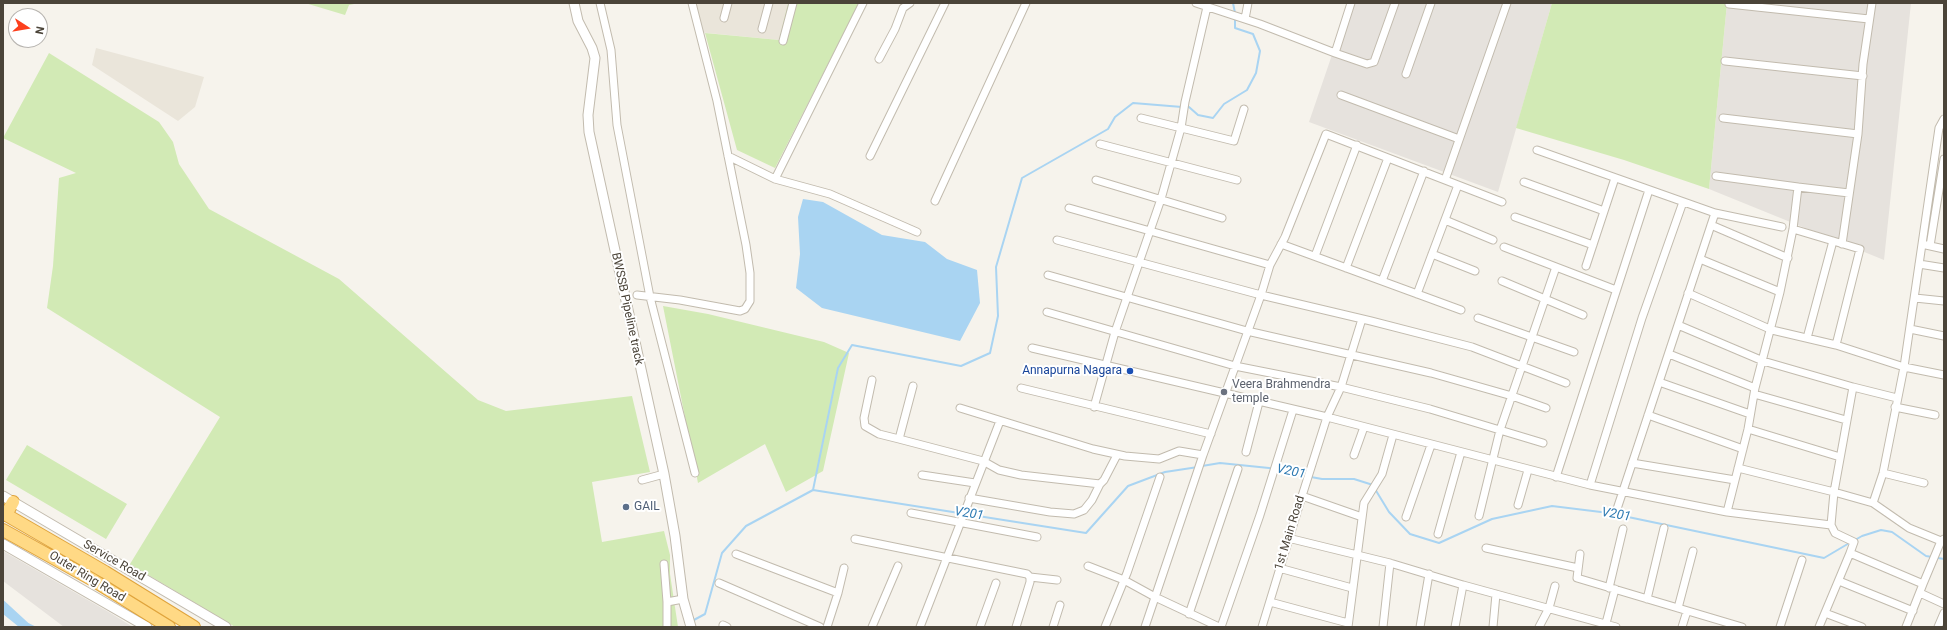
<!DOCTYPE html>
<html>
<head>
<meta charset="utf-8">
<style>
	body { margin:0 }
	#map { position:relative; width:1947px; height:630px; overflow:hidden; background:#f6f3ec; font-family:Roboto,sans-serif }
	canvas { display:block }
	.frame { position:absolute; inset:0; border:4px solid #4b4439; pointer-events:none }
	.north { position:absolute; left:8px; top:8px; width:40px; height:40px; box-sizing:border-box; background:#fff; border:1px solid #b7b4b0; border-radius:50%; rotate:102deg; font-size:11px; font-weight:700; line-height:16px; text-align:center; color:#4b4439 }
	.north::after { content:''; display:block; margin:auto; width:14px; height:18px; background:#fc3f1d; clip-path:polygon(50% 0,100% 100%,50% 72%,0 100%) }
</style>
</head>
<body>
<div id="map">
<canvas width="1947" height="630"></canvas>
<div class="frame"></div>
<div class="north">N</div>
</div>
<script>
const ctx = document.querySelector('canvas').getContext('2d');
ctx.lineJoin = 'round';
function fillPath(path, color) { ctx.fillStyle = color; ctx.fill(path, 'evenodd'); }
const toPath = rows => new Path2D(rows.map(r => 'M' + r).join(''));
function strokePath(path, color, width, dash) { ctx.strokeStyle = color; ctx.lineWidth = width; ctx.lineCap = dash ? 'butt' : 'round'; ctx.setLineDash(dash || []); ctx.stroke(path); }
function drawText(font, color, halo, rows, align = 'center') {
  ctx.font = font + ' Roboto,sans-serif'; ctx.lineWidth = 4; ctx.setLineDash([]); ctx.textBaseline = 'middle'; ctx.strokeStyle = halo; ctx.fillStyle = color; for (const [text, x, y, turn = 0] of rows) {
    ctx.save(); ctx.translate(x, y); ctx.rotate((+turn || 0) * Math.PI / 180); ctx.textAlign = isNaN(turn) ? turn : align; if (halo) ctx.strokeText(text, 0, 0); ctx.fillText(text, 0, 0); ctx.restore();
  }
}
const residential = toPath([
	[691,3,788,3,779,40,697,32],
	[96,48,204,77,195,107,178,121,92,65]
]);
const industrial = toPath([
	[1353,3,1552,3,1498,192,1309,122,1334,49],
	[1727,3,1911,3,1884,260,1709,189],
	[3,551,112,614,133,627,64,627,3,581]
]);
const green = toPath([
	[305,3,359,3,349,5,345,15],
	[788,3,859,3,775,168,737,150,705,33,779,40],
	[1552,3,1727,3,1709,189,1624,160,1516,128],
	[49,53,159,122,173,142,179,164,209,209,339,279,478,400,506,411,632,396,650,472,592,482,602,542,664,531,670,555,670,574,678,627,235,627,130,564,220,417,47,308,53,266,59,178,76,173,3,138],
	[663,306,708,314,824,342,849,353,823,471,786,492,765,444,698,483],
	[27,445,127,504,106,539,6,480]
]);
const water = toPath([
	[803,199,823,202,882,235,925,242,947,259,977,270,980,303,960,341,822,308,796,288,800,254,798,217],
	[3,601,28,624,34,627,19,627,3,614]
]);
const stream = toPath([
	[1233,3,1235,13],
	[1186,107,1189,107,1198,115,1213,118,1224,104,1247,90,1256,73,1260,51,1253,34,1235,28,1235,18],
	[1202,466,1220,463,1269,468,1306,476],
	[1311,477,1322,479,1354,479,1373,485],
	[1375,489,1389,512,1410,534,1439,543,1492,519,1552,506,1609,513,1824,558,1851,542],
	[813,490,838,368,852,345,961,366,990,353,998,316,996,267,1022,178,1108,129,1115,117,1133,103,1182,107],
	[1855,540,1862,536,1881,530,1892,532,1926,556,1944,559],
	[3,601,28,624,34,627],
	[692,621,705,614,722,553,746,526,813,490,1086,533,1128,486,1165,472,1198,467]
]);
const minor = toPath([
	[600,3,611,50,617,125,650,297,695,473],
	[863,3,775,179,830,194,917,232],
	[1196,3,1260,24,1335,53,1351,3],
	[1729,4,1869,19],
	[724,18,728,3],
	[1245,19,1248,3],
	[762,29,769,3],
	[783,41,793,3],
	[1335,53,1367,64,1374,62,1395,3],
	[879,59,895,29,903,8,910,3],
	[1725,61,1863,76],
	[1406,74,1431,3],
	[1341,95,1459,139],
	[1141,118,1234,141,1244,109],
	[1723,118,1858,134],
	[1100,144,1237,180],
	[1537,150,1715,213,1782,227],
	[728,156,775,179],
	[870,156,945,3],
	[1716,176,1798,187,1793,229,1780,292,1755,388,1748,429,1727,512],
	[1096,180,1222,218],
	[1445,180,1507,3],
	[1524,182,1604,211],
	[1798,187,1849,193],
	[935,201,1026,3],
	[1069,208,1270,265],
	[1515,217,1593,245],
	[1445,220,1493,240],
	[1711,225,1788,258],
	[1793,229,1860,249,1836,345],
	[1057,240,1261,295,1371,321,1472,347,1566,383],
	[1281,244,1461,310],
	[1842,244,1858,134,1863,64,1872,3],
	[1926,245,1944,249],
	[1930,246,1944,159],
	[1504,247,1616,290],
	[1432,254,1475,271],
	[1315,256,1357,145],
	[1700,259,1780,292],
	[1919,264,1944,268],
	[1586,266,1615,178],
	[1346,268,1388,158],
	[1048,275,1247,331,1431,373,1512,396,1546,408],
	[1382,281,1424,171],
	[1502,281,1583,315],
	[1688,293,1772,330,1836,345,1904,367,1944,375],
	[1417,294,1458,185],
	[637,295,680,300,740,311,745,309,750,301,750,273,746,245,717,101,692,3],
	[1915,298,1944,301],
	[1047,312,1235,366,1341,387,1430,409,1543,443],
	[1478,318,1574,352],
	[1678,325,1763,361,1853,387,1834,492,1831,525,1835,533,1854,542,1850,553,1923,584,1906,627],
	[1910,329,1944,336],
	[1807,338,1833,241],
	[1032,348,1327,417,1590,485,1727,512,1831,525],
	[1669,354,1755,388],
	[872,380,864,418,865,426,879,434,899,439],
	[1659,382,1750,414],
	[913,386,899,439,983,461,999,470,1021,475,1100,484,1104,480,1117,455],
	[1853,387,1897,398],
	[1021,388,1211,434],
	[1754,394,1846,420],
	[1094,407,1115,332,1161,199,1181,128,1185,102,1207,7],
	[1895,407,1935,415],
	[960,408,1093,449,1125,456,1159,459,1179,451,1203,455],
	[1648,415,1743,449],
	[1748,429,1840,457],
	[1246,452,1259,402],
	[1354,455,1364,427],
	[1632,463,1735,480],
	[1738,468,1834,492,1873,503,1883,473,1904,367,1939,128,1944,119],
	[1883,473,1924,483],
	[922,475,975,483],
	[1556,477,1649,190],
	[642,480,664,474],
	[1590,485,1642,318,1683,202],
	[1302,496,1362,517],
	[969,498,1050,512,1074,514,1084,510,1092,500,1100,484],
	[1873,503,1909,528,1941,541],
	[1518,505,1528,470],
	[1617,509,1715,213],
	[911,513,1037,537],
	[1479,516,1500,430,1556,267],
	[1406,517,1431,445],
	[1438,534,1461,452],
	[1288,538,1390,563,1463,585,1616,627],
	[855,539,1027,574,1030,577,1030,582,1016,627],
	[1486,548,1578,568],
	[736,554,838,593,827,627],
	[1580,554,1577,578,1742,627],
	[664,564,667,602],
	[1088,566,1124,580,1155,597,1219,627],
	[1279,568,1352,588],
	[1030,577,1057,580],
	[1839,581,1913,611],
	[719,583,820,627],
	[1923,584,1941,541,1944,539],
	[1609,588,1623,529],
	[838,593,844,568],
	[1920,593,1944,604],
	[1647,599,1664,528],
	[1270,602,1348,623],
	[1678,608,1693,551],
	[1825,613,1862,627],
	[1189,614,1238,469],
	[723,625,727,627],
	[667,627,667,602,683,599],
	[872,627,898,566],
	[920,627,1000,421],
	[980,627,996,583],
	[1053,627,1060,605],
	[1105,627,1127,573,1160,477],
	[1145,627,1203,455,1261,295,1270,265,1285,237,1326,134,1502,202],
	[1221,627,1260,515,1293,410],
	[1262,627,1302,496,1327,417,1341,387,1362,319],
	[1348,627,1364,503,1382,474,1393,435],
	[1383,627,1390,563],
	[1420,627,1429,574],
	[1455,627,1463,585],
	[1493,627,1496,594],
	[1539,627,1549,608,1555,586],
	[1605,627,1615,589],
	[1682,627,1687,611],
	[1780,627,1802,560],
	[1819,627,1850,553],
	[1938,627,1944,613]
]);
const tertiary = toPath([
	[574,3,578,21,592,48,595,58,588,115,589,132,664,474,675,536,683,599,691,627],
	[3,496,226,627],
	[3,544,147,627]
]);
const trunk = toPath([
	[3,513,105,572,194,627],
	[6,515,13,502],
	[3,530,93,580,169,627]
]);
const markers = [
	[1130,371,4,"#1a4fb4"],
	[1224,392,4,"#6b7280"],
	[626,507,4,"#5c6f8a"]
];
const streetNames = [
	["BWSSB Pipeline track",627,309,78],
	["1st Main Road",1290,533,-73],
	["Service Road",114,561,30],
	["Outer Ring Road",87,577,31]
];
const transitNames = [
	["Annapurna Nagara",1122,371]
];
const worshipNames = [
	["Veera Brahmendra",1232,385],
	["temple",1232,399]
];
const serviceNames = [
	["GAIL",634,507]
];
const waterNames = [
	["V201",1291,472,12],
	["V201",969,514,9],
	["V201",1616,515,10]
];
fillPath(residential, '#eae5da');
fillPath(industrial, '#e6e2dd');
fillPath(green, '#d2eab5');
fillPath(water, '#a9d4f2');
strokePath(stream, '#a9d4f2', 2);
strokePath(minor, '#c2bbae', 9);
strokePath(tertiary, '#c2bbae', 11);
strokePath(trunk, '#e0a43c', 14);
strokePath(minor, '#fff', 7);
strokePath(tertiary, '#fff', 9);
strokePath(trunk, '#ffd985', 12);
for (const [x, y, r, color] of markers) { const dot = new Path2D(); dot.arc(x, y, r, 0, 2 * Math.PI); ctx.fillStyle = color; ctx.fill(dot); strokePath(dot, '#fff', 1.5); }
drawText('12px', '#4b4439', '#fff', streetNames);
drawText('12px', '#164399', '#fff', transitNames, 'right');
drawText('12px', '#5b616d', '#fff', worshipNames, 'left');
drawText('12px', '#4e5e75', '#fff', serviceNames, 'left');
drawText('italic 13px', '#2e7ab2', '#fff', waterNames);
</script>
</body>
</html>
